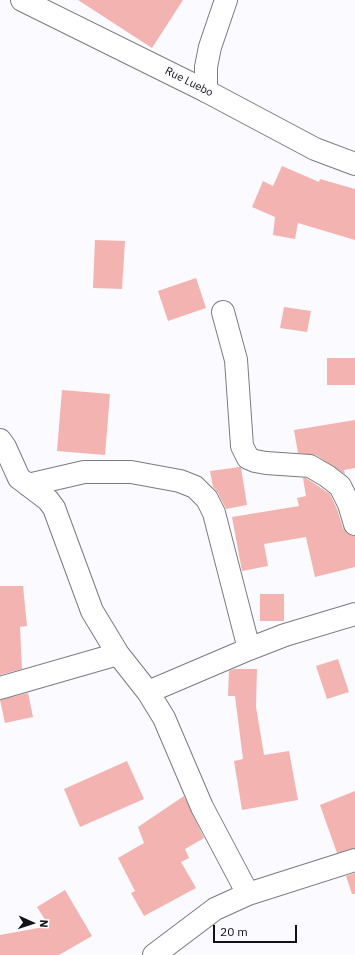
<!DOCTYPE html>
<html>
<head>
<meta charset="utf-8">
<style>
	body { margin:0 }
	#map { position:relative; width:355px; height:955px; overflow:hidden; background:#fafaff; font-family:"IBM Plex Sans",sans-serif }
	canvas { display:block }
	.north { position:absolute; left:12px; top:903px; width:40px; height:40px; -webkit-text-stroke:3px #fafaff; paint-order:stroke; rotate:93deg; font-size:11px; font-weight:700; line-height:16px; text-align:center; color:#121214 }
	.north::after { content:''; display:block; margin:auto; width:14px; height:18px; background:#121214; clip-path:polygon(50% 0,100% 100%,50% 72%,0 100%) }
	.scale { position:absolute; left:213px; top:925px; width:84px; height:18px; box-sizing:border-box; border:2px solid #121214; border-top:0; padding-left:5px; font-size:12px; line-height:14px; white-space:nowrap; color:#121214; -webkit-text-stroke:3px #fafaff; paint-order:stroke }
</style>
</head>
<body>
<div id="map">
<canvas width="355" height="955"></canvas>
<div class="north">N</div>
<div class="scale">20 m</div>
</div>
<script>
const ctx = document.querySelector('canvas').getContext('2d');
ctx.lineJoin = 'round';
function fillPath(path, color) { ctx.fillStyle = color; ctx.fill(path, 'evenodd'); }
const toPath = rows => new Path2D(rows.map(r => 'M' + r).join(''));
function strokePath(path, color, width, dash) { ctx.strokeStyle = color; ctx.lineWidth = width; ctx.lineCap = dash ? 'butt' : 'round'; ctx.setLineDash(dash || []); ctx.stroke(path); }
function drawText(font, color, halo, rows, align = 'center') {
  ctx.font = font + ' "IBM Plex Sans",sans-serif'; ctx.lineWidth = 3; ctx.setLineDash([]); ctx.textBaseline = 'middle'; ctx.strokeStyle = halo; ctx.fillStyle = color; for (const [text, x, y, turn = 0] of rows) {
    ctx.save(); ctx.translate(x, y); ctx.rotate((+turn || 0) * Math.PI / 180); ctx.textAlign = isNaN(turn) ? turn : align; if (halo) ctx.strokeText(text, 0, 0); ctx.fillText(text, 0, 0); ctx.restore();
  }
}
const building = toPath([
	[78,0,183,0,152,48],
	[282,166,319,182,320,179,355,189,355,240,298,223,295,239,273,235,275,217,252,207,263,181,273,186],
	[95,240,125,241,122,289,93,288],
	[196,278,206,308,168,321,158,291],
	[284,307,311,311,307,332,280,328],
	[327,358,355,358,355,385,327,385],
	[62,390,110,394,105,455,57,451],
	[355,420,355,468,344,470,345,474,316,455,298,453,294,430],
	[240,467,241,468,247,505,226,509,218,493,213,487,210,471],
	[303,478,306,478,330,494,337,509,343,528,347,533,355,536,355,567,315,577,306,537,264,544,268,566,242,571,232,517,299,506,297,498,306,496],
	[0,586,23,586,27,626,20,627,22,669,0,675],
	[260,594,284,594,284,621,260,621],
	[338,659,349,692,327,699,316,666],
	[234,669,257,669,256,707,264,755,289,751,298,800,242,810,234,761,243,759,235,696,228,696,229,671],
	[28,693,33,717,5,723,0,700],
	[127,761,144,799,80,827,64,789],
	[355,791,355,848,337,853,320,805],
	[184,796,204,838,185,849,189,858,181,862,196,888,144,916,131,893,135,891,118,858,144,843,138,827],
	[355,873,355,894,352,894,346,876],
	[65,890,92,936,59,955,0,955,0,935,49,926,37,907]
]);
const minor = toPath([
	[206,91,206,67,210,47,226,0],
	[223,312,236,360,242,446,248,458,255,461,266,463,310,466,327,476,340,486,349,504,355,524],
	[0,440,5,447,19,478,48,500,54,508,92,611,118,654,148,692,164,718,202,807,248,894],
	[28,485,84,472,131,472,180,481,195,487,207,499,214,513,249,649],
	[0,688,118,654],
	[148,692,249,649,285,635,355,614],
	[154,955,215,909,248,894,355,860]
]);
const tertiary = toPath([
	[22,0,206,91,315,149,355,164]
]);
const streetNames = [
	["Rue Luebo",189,82,27]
];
fillPath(building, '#f3b3b0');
strokePath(minor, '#7a7b80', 24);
strokePath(tertiary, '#7a7b80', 24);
strokePath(minor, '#fff', 22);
strokePath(tertiary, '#fff', 22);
drawText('11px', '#121214', '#fafaff', streetNames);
</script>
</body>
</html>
